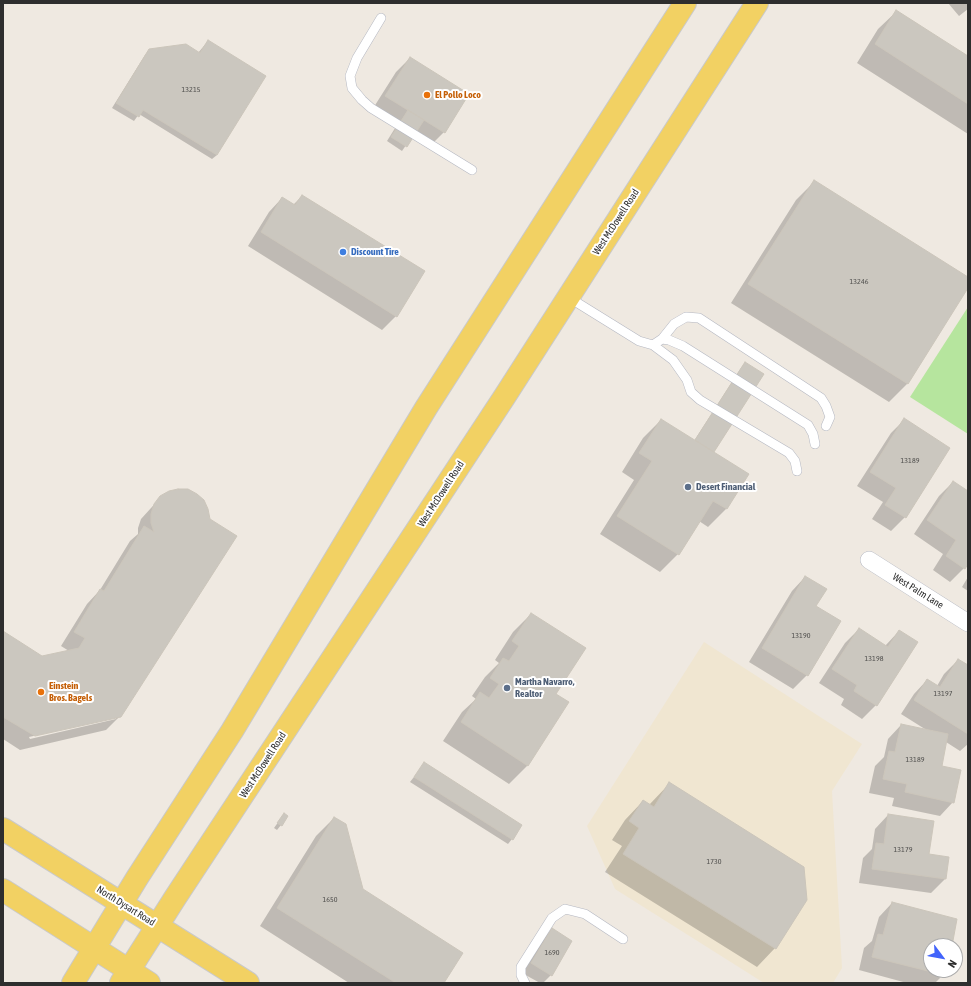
<!DOCTYPE html>
<html>
<head>
<meta charset="utf-8">
<style>
	body { margin:0 }
	#map { position:relative; width:971px; height:986px; overflow:hidden; background:#efe9e1; font-family:"Asap Condensed",sans-serif }
	canvas { display:block }
	.frame { position:absolute; inset:0; border:4px solid #2e2e2e; pointer-events:none }
	.north { position:absolute; left:923px; top:938px; width:40px; height:40px; box-sizing:border-box; background:#fff; border:1px solid #ababab; border-radius:50%; rotate:122deg; font-size:11px; font-weight:700; line-height:16px; text-align:center; color:#2e2e2e }
	.north::after { content:''; display:block; margin:auto; width:14px; height:18px; background:#4264fb; clip-path:polygon(50% 0,100% 100%,50% 72%,0 100%) }
</style>
</head>
<body>
<div id="map">
<canvas width="971" height="986"></canvas>
<div class="frame"></div>
<div class="north">N</div>
</div>
<script>
const ctx = document.querySelector('canvas').getContext('2d');
ctx.lineJoin = 'round';
function fillPath(path, color) { ctx.fillStyle = color; ctx.fill(path, 'evenodd'); }
const toPath = rows => new Path2D(rows.map(r => 'M' + r).join(''));
function strokePath(path, color, width, dash) { ctx.strokeStyle = color; ctx.lineWidth = width; ctx.lineCap = dash ? 'butt' : 'round'; ctx.setLineDash(dash || []); ctx.stroke(path); }
function drawText(font, color, halo, rows, align = 'center') {
  ctx.font = font + ' "Asap Condensed",sans-serif'; ctx.lineWidth = 4; ctx.setLineDash([]); ctx.textBaseline = 'middle'; ctx.strokeStyle = halo; ctx.fillStyle = color; for (const [text, x, y, turn = 0] of rows) {
    ctx.save(); ctx.translate(x, y); ctx.rotate((+turn || 0) * Math.PI / 180); ctx.textAlign = isNaN(turn) ? turn : align; if (halo) ctx.strokeText(text, 0, 0); ctx.fillText(text, 0, 0); ctx.restore();
  }
}
const education = toPath([
	[704,642,862,744,832,791,842,968,833,983,764,983,615,889,587,826]
]);
const green = toPath([
	[968,307,968,434,910,397]
]);
const shadow = toPath([
	[948,3,968,3,968,9,959,16],
	[897,11,968,57,968,134,857,63,878,29],
	[208,41,217,155,212,159,139,114,134,121,112,108,145,55,150,50,198,53],
	[410,58,444,132,430,146,413,135,402,151,387,141,397,125,372,110,396,72],
	[814,182,968,278,968,286,907,384,889,402,731,303,796,200],
	[302,196,396,316,382,330,248,246,269,212,282,198,293,205],
	[745,363,763,374,713,453,747,474,726,509,708,527,699,521,678,554,660,572,600,534,634,480,622,472,643,438,661,420,694,441,741,368],
	[904,420,905,517,891,531,872,519,883,502,857,486,891,433],
	[953,482,968,492,968,562,964,568,950,582,933,570,943,554,914,534,939,496],
	[161,497,120,716,106,730,20,750,3,739,3,632,42,657,69,651,61,646,87,604,100,590,130,541,138,534,138,528,141,519],
	[116,717,116,719,30,739,29,737],
	[805,577,815,607,807,675,793,689,749,662,792,591],
	[968,577,968,591,962,587],
	[531,614,555,694,568,702,527,766,509,784,443,741,462,712,476,699,472,696,485,677,499,663,495,660,513,632],
	[859,629,885,646,899,631,876,705,862,719,841,705,844,699,819,683,845,643],
	[958,660,968,666,968,744,960,751,946,742,940,766,953,802,940,816,892,806,894,798,869,793,875,766,884,757,888,739,901,725,928,731,901,714,914,694,927,680,937,686,944,674],
	[424,764,512,839,508,844,410,782],
	[670,783,805,900,775,948,757,967,605,872,622,846,612,840,625,820,643,801,649,805],
	[284,814,281,825,277,830,274,828],
	[888,815,928,855,948,858,945,879,931,893,859,883,863,858,872,849,875,829],
	[334,818,362,890,443,983,349,983,260,926,316,836],
	[892,903,951,946,931,946,931,970,944,970,943,975,935,983,907,983,859,970,864,948,872,941,879,917],
	[552,929,551,975,543,983,540,983,522,973,543,939]
]);
const building = toPath([
	[896,10,968,56,968,104,875,44,896,10],
	[208,40,266,76,217,155,143,110,139,117,116,103,149,49,186,44,200,53,208,40],
	[410,57,469,94,445,133,385,96,410,57],
	[408,110,424,120,407,147,391,137,408,110],
	[814,180,968,277,968,288,908,384,748,284,814,180],
	[302,195,425,271,397,317,261,232,282,197,295,205,302,195],
	[745,362,764,374,714,452,695,440,745,362],
	[904,418,950,448,906,518,885,505,896,488,870,472,904,418],
	[661,419,749,474,727,509,713,501,679,555,617,516,652,461,639,453,661,419],
	[953,481,968,491,968,564,965,569,946,556,956,540,927,520,953,481],
	[178,489,188,489,197,494,204,500,208,509,210,519,237,536,121,717,35,736,3,717,3,631,42,656,79,648,85,638,74,632,100,589,104,591,144,526,154,532,151,523,151,514,154,504,160,496,169,491,178,489],
	[805,576,827,589,816,606,841,621,808,676,762,648,805,576],
	[531,613,586,648,556,694,569,702,528,766,461,722,480,692,489,698,499,684,490,678,503,658,509,661,519,646,512,641,531,613],
	[859,628,888,647,899,630,918,642,877,706,854,691,857,685,832,669,859,628],
	[958,659,968,665,968,734,914,700,927,679,940,687,958,659],
	[901,724,948,734,942,766,961,770,954,803,905,792,907,784,883,779,889,751,895,752,901,724],
	[424,762,522,825,513,840,414,777,424,762],
	[669,782,804,867,807,900,776,949,623,854,639,828,629,821,643,800,654,807,669,782],
	[284,813,288,816,282,826,277,823,284,813],
	[888,814,934,821,929,854,949,857,946,879,872,869,876,843,884,844,888,814],
	[334,817,346,824,363,889,463,953,444,983,396,983,277,908,334,817],
	[892,902,957,919,952,946,931,946,931,970,945,970,944,975,872,957,878,934,883,935,892,902],
	[552,928,572,941,552,976,531,963,552,928]
]);
const service = toPath([
	[381,18,357,58,350,76,352,88,362,100,371,108,472,170],
	[568,297,639,341,653,345,662,339,674,324,686,317,699,318,821,398,826,406,830,417,826,426],
	[662,339,669,340,683,346,808,425,813,434,815,444],
	[653,345,673,360,687,380,691,392,700,400,789,453,795,461,797,471],
	[525,983,521,975,521,967,552,918,565,909,585,914,623,939]
]);
const minor = toPath([
	[869,560,968,623]
]);
const primary = toPath([
	[3,829,248,983],
	[3,890,149,983],
	[73,983,137,878,232,731,426,408,685,3],
	[121,983,175,898,505,396,757,3]
]);
const markers = [
	[427,95,4,"#e8710a"],
	[343,252,4,"#3f7fe0"],
	[688,487,4,"#5c6f8a"],
	[507,688,4,"#5c6f8a"],
	[41,692,4,"#e8710a"]
];
const numberNames = [
	["13215",191,89],
	["13246",859,281],
	["13189",910,460],
	["13190",801,635],
	["13198",874,658],
	["13197",943,693],
	["13189",915,759],
	["13179",903,849],
	["1730",714,861],
	["1650",330,899],
	["1690",552,952]
];
const foodNames = [
	["El Pollo Loco",435,95],
	["Einstein",49,686],
	["Bros. Bagels",49,698]
];
const streetNames = [
	["West McDowell Road",616,222,-57],
	["West McDowell Road",441,494,-57],
	["West Palm Lane",918,591,32],
	["West McDowell Road",263,765,-57],
	["North Dysart Road",126,906,32]
];
const shopNames = [
	["Discount Tire",351,252]
];
const serviceNames = [
	["Desert Financial",696,487],
	["Martha Navarro,",515,682],
	["Realtor",515,694]
];
fillPath(education, '#f0e6d1');
fillPath(green, '#b6e59e');
fillPath(shadow, '#0003');
fillPath(building, '#cbc7bf');
strokePath(building, '#cbc5ba', 1);
strokePath(service, '#b4b7c1', 10);
strokePath(minor, '#b4b7c1', 18);
strokePath(primary, '#c9c9c9', 24);
strokePath(service, '#fff', 9);
strokePath(minor, '#fff', 17);
strokePath(primary, '#f2d163', 22);
for (const [x, y, r, color] of markers) { const dot = new Path2D(); dot.arc(x, y, r, 0, 2 * Math.PI); ctx.fillStyle = color; ctx.fill(dot); strokePath(dot, '#fff', 1.5); }
drawText('8px', '#555452', null, numberNames);
drawText('bold 10px', '#c56008', '#fff', foodNames, 'left');
drawText('10px', '#2e2e2e', '#fff', streetNames);
drawText('bold 10px', '#366cbe', '#fff', shopNames, 'left');
drawText('bold 10px', '#4e5e75', '#fff', serviceNames, 'left');
</script>
</body>
</html>
